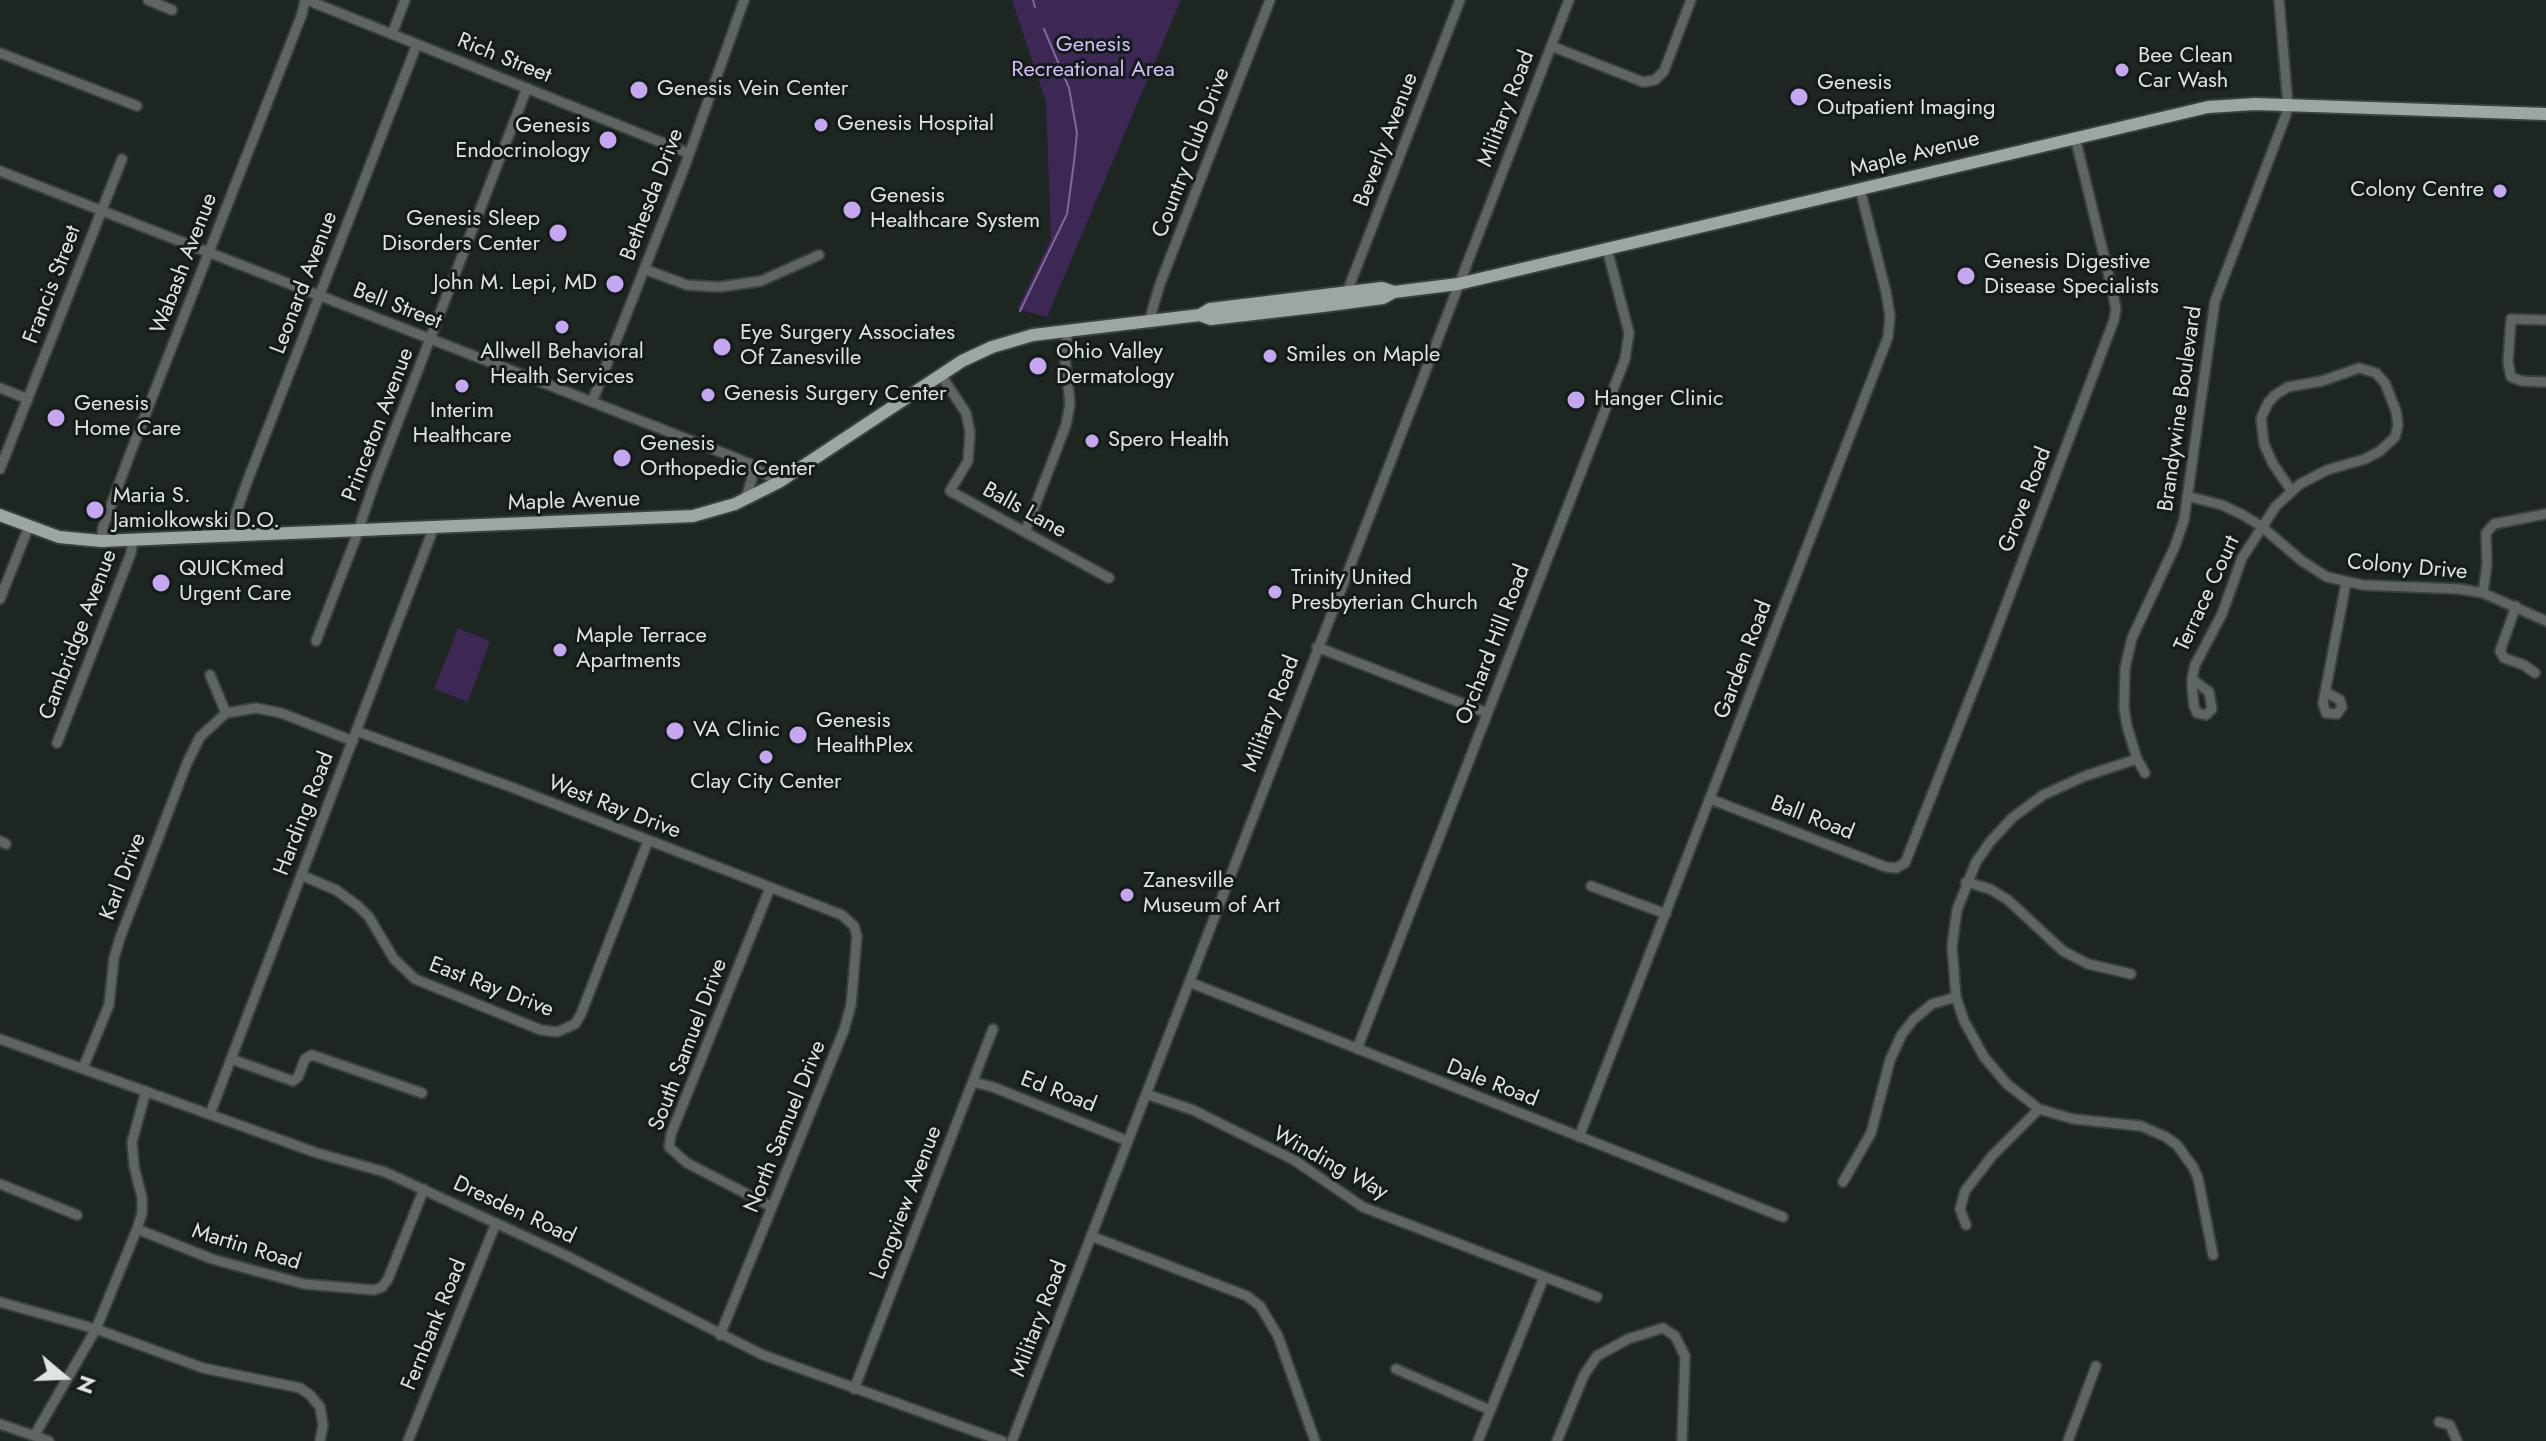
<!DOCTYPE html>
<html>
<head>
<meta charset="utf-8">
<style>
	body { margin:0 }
	#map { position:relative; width:2546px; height:1441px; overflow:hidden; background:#1d2621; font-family:Jost,sans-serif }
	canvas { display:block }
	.north { position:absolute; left:24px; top:1337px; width:80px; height:80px; -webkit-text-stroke:6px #131c18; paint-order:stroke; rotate:109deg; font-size:22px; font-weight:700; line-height:32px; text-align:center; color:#dee4e0 }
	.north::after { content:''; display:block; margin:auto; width:28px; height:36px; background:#dee4e0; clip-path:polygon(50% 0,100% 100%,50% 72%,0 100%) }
</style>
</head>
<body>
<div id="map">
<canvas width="2546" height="1441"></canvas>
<div class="north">N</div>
</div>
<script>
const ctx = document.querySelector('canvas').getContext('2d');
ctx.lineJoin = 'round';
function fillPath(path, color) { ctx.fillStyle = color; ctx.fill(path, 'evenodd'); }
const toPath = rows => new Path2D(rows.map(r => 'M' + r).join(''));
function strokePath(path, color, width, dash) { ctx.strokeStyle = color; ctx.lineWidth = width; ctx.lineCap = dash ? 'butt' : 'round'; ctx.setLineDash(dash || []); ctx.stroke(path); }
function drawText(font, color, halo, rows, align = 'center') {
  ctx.font = font + ' Jost,sans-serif'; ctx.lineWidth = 6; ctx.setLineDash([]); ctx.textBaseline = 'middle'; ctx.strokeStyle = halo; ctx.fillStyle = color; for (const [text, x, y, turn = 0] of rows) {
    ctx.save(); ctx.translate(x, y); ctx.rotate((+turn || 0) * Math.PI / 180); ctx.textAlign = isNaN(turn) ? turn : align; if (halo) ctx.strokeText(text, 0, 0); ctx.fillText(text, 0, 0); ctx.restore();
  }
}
const green = toPath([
	[1012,0,1181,0,1047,317,1017,309,1051,239,1046,102],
	[458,628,490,641,468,702,434,689]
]);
const stream = toPath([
	[1033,0,1035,7],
	[1020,311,1067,214,1074,162,1077,133,1069,88,1044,29]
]);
const minor = toPath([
	[148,0,172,10],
	[307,0,688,153],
	[392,34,405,0],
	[1551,46,1643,82,1655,80,1664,71,1691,0],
	[0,53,137,106],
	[0,171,741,460,779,482],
	[644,269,687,285,719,287,761,281,819,255],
	[1347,292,1460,0],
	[2546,320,2511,319,2508,362,2511,377,2522,381,2546,382],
	[1149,321,1160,284,1270,0],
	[941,375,966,413,970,432,968,461,950,491,1109,578],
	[0,388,28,399],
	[592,402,686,163,744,0],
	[0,469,122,159],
	[2187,496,2222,505,2243,515,2261,526,2302,561,2327,577,2363,585,2460,589,2483,593,2546,621],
	[745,500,752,479,749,463],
	[1025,532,1066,425,1070,404,1064,350,1069,330],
	[228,536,247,482,417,44],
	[101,541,103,527,130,454,302,14,305,0],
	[2483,593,2487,564,2486,533,2494,524,2546,514],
	[0,599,29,526],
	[2516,606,2500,651,2504,658,2524,665,2535,673],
	[316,641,355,540,374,484,527,88],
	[1317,647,1487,713],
	[210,675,226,713],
	[2192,679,2209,692,2212,709,2206,715,2197,713,2194,706,2192,687,2192,679,2195,665,2222,614,2242,558,2276,506,2300,484,2327,470,2365,459,2380,451,2395,437,2398,425,2396,411,2385,383,2376,373,2359,368,2322,381,2288,387,2275,395,2268,403,2261,418,2264,444,2273,464,2291,490],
	[2326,692,2340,700,2342,707,2337,714,2326,713,2323,703,2346,583],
	[356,731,511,787,842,915,854,926,857,936,851,1005,844,1030,720,1335],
	[57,743,131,553,133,540],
	[2137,759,2085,776,2043,795,2012,818,1990,842,1976,862,1957,910,1952,946,1956,997,1964,1021,1984,1057,2007,1084,2039,1109,2073,1119,2141,1126,2166,1137,2177,1145,2193,1167,2198,1178,2213,1255],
	[2145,773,2137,759,2127,726,2124,708,2125,668,2132,638,2175,546,2184,520,2215,301,2286,115,2288,105,2279,0],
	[1710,799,1886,867,1896,868,1905,863,1987,655,2114,320,2116,309,2112,289,2075,137],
	[0,841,6,844],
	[301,875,336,890,358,906,369,917,394,959,415,979,541,1030,557,1032,575,1024,581,1014,648,841],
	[1966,882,1990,889,2008,900,2063,951,2088,964,2131,974],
	[1591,886,1666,914],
	[770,888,671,1134,669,1147,687,1163,772,1207],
	[1189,982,1783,1217],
	[0,1039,317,1153,385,1172,565,1255,763,1355,1002,1441],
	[1357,1049,1625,359,1629,333,1607,249],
	[231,1059,293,1081,298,1077,305,1059,312,1055,422,1093],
	[83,1068,109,1005,114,958,120,938,187,763,200,737,226,713,256,708,281,713,353,741],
	[973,1082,993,1087,1128,1141],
	[146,1091,132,1142,134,1166,142,1198,142,1213,137,1229,212,1259,304,1284,374,1290,382,1287,388,1279,424,1189],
	[1146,1094,1193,1110,1294,1160,1363,1207,1597,1297],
	[210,1114,434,527],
	[1579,1137,1888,337,1890,316,1886,292,1860,189],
	[1843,1182,1871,1133,1890,1060,1902,1034,1914,1019,1932,1004,1956,997],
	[0,1184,77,1215],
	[1966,1225,1960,1209,1965,1191,1992,1156,2039,1109],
	[1091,1236,1247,1296,1260,1306,1278,1336,1315,1441],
	[0,1302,96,1329,203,1368,300,1388,310,1395,320,1407,323,1425,320,1441],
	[1396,1369,1490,1410],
	[854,1389,993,1029],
	[2439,1422,2450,1425,2457,1441],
	[0,1424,49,1441],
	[34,1436,96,1329,137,1229],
	[408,1441,496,1223],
	[1012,1441,1569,0],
	[1478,1441,1544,1277],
	[1557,1441,1584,1375,1597,1356,1628,1339,1663,1328,1675,1336,1685,1356,1682,1441],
	[2068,1441,2096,1366]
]);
const major = toPath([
	[1200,315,1210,309,1382,288,1394,292],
	[0,515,59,537,101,541,693,516,735,504,779,482,962,361,992,347,1033,335,1200,315,1211,319,1323,306,1383,298,1394,292,1458,284,2208,107,2255,104,2546,114]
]);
const markers = [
	[2122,70,8,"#c5a6f0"],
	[639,90,10,"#c5a6f0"],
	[1799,97,10,"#c5a6f0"],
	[821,125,8,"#c5a6f0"],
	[608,140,10,"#c5a6f0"],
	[2500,191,8,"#c5a6f0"],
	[852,210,10,"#c5a6f0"],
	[558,233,10,"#c5a6f0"],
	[1966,276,10,"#c5a6f0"],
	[615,284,10,"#c5a6f0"],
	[562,327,8,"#c5a6f0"],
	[722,347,10,"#c5a6f0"],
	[1270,356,8,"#c5a6f0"],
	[1038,366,10,"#c5a6f0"],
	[462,386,8,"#c5a6f0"],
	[708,395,8,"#c5a6f0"],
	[1576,400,10,"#c5a6f0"],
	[56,418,10,"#c5a6f0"],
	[1092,441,8,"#c5a6f0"],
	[622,458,10,"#c5a6f0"],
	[95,510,10,"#c5a6f0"],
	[161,583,10,"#c5a6f0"],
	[1275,592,8,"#c5a6f0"],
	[560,650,8,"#c5a6f0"],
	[675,731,10,"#c5a6f0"],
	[798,735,10,"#c5a6f0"],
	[766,757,8,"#c5a6f0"],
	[1127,895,8,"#c5a6f0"]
];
const parkNames = [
	["Genesis",1093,46],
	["Recreational Area",1093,71]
];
const poiNames = [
	["Bee Clean",2138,57],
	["Car Wash",2138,82],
	["Genesis",1817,84],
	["Outpatient Imaging",1817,109],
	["Genesis Vein Center",657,90],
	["Genesis Hospital",837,125],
	["Genesis",590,127,"right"],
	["Endocrinology",590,152,"right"],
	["Colony Centre",2484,191,"right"],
	["Genesis",870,197],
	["Healthcare System",870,222],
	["Genesis Sleep",540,220,"right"],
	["Disorders Center",540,245,"right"],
	["Genesis Digestive",1984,263],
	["Disease Specialists",1984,288],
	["John M. Lepi, MD",597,284,"right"],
	["Eye Surgery Associates",740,334],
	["Of Zanesville",740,359],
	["Allwell Behavioral",562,353,"center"],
	["Health Services",562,378,"center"],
	["Ohio Valley",1056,353],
	["Dermatology",1056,378],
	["Smiles on Maple",1286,356],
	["Genesis Surgery Center",724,395],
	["Hanger Clinic",1594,400],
	["Genesis",74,405],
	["Home Care",74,430],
	["Interim",462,412,"center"],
	["Healthcare",462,437,"center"],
	["Spero Health",1108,441],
	["Genesis",640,445],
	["Orthopedic Center",640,470],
	["Maria S.",113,497],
	["Jamiolkowski D.O.",113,522],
	["QUICKmed",179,570],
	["Urgent Care",179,595],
	["Trinity United",1291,579],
	["Presbyterian Church",1291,604],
	["Maple Terrace",576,637],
	["Apartments",576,662],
	["Genesis",816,722],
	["HealthPlex",816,747],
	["VA Clinic",693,731],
	["Clay City Center",766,783,"center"],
	["Zanesville",1143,882],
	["Museum of Art",1143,907]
];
const streetNames = [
	["Rich Street",504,59,22],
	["Military Road",1507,109,-69],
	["Beverly Avenue",1387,140,-69],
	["Country Club Drive",1192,153,-69],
	["Maple Avenue",1915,155,-14],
	["Bethesda Drive",653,195,-69],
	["Wabash Avenue",185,264,-69],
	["Leonard Avenue",305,283,-69],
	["Francis Street",53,285,-69],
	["Bell Street",397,307,21],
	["Brandywine Boulevard",2181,409,-82],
	["Princeton Avenue",379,425,-69],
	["Grove Road",2026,500,-69],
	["Maple Avenue",574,502,-2],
	["Balls Lane",1024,511,29],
	["Colony Drive",2407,568,5],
	["Terrace Court",2208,594,-65],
	["Cambridge Avenue",79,635,-69],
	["Orchard Hill Road",1494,645,-69],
	["Garden Road",1744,660,-69],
	["Military Road",1272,714,-69],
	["West Ray Drive",614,808,21],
	["Harding Road",305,814,-69],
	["Ball Road",1812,819,21],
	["Karl Drive",124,877,-69],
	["East Ray Drive",491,988,21],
	["South Samuel Drive",689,1045,-69],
	["Dale Road",1492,1084,21],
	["Ed Road",1058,1093,21],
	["North Samuel Drive",786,1127,-68],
	["Winding Way",1330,1164,29],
	["Longview Avenue",907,1203,-69],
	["Dresden Road",514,1211,25],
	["Martin Road",246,1248,17],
	["Military Road",1040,1319,-69],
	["Fernbank Road",435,1325,-68]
];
fillPath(green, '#3c2755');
strokePath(stream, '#80679c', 2);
strokePath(minor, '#38413c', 13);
strokePath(major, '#38413c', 16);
strokePath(minor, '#606562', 9);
strokePath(major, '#9da7a2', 12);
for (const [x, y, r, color] of markers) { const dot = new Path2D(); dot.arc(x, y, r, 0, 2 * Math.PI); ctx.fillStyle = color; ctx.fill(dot); strokePath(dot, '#131c18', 3); }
drawText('22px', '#d5bafb', '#131c18', parkNames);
drawText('22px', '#dee4e0', '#131c18', poiNames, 'left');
drawText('22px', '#dee4e0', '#131c18', streetNames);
</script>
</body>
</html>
